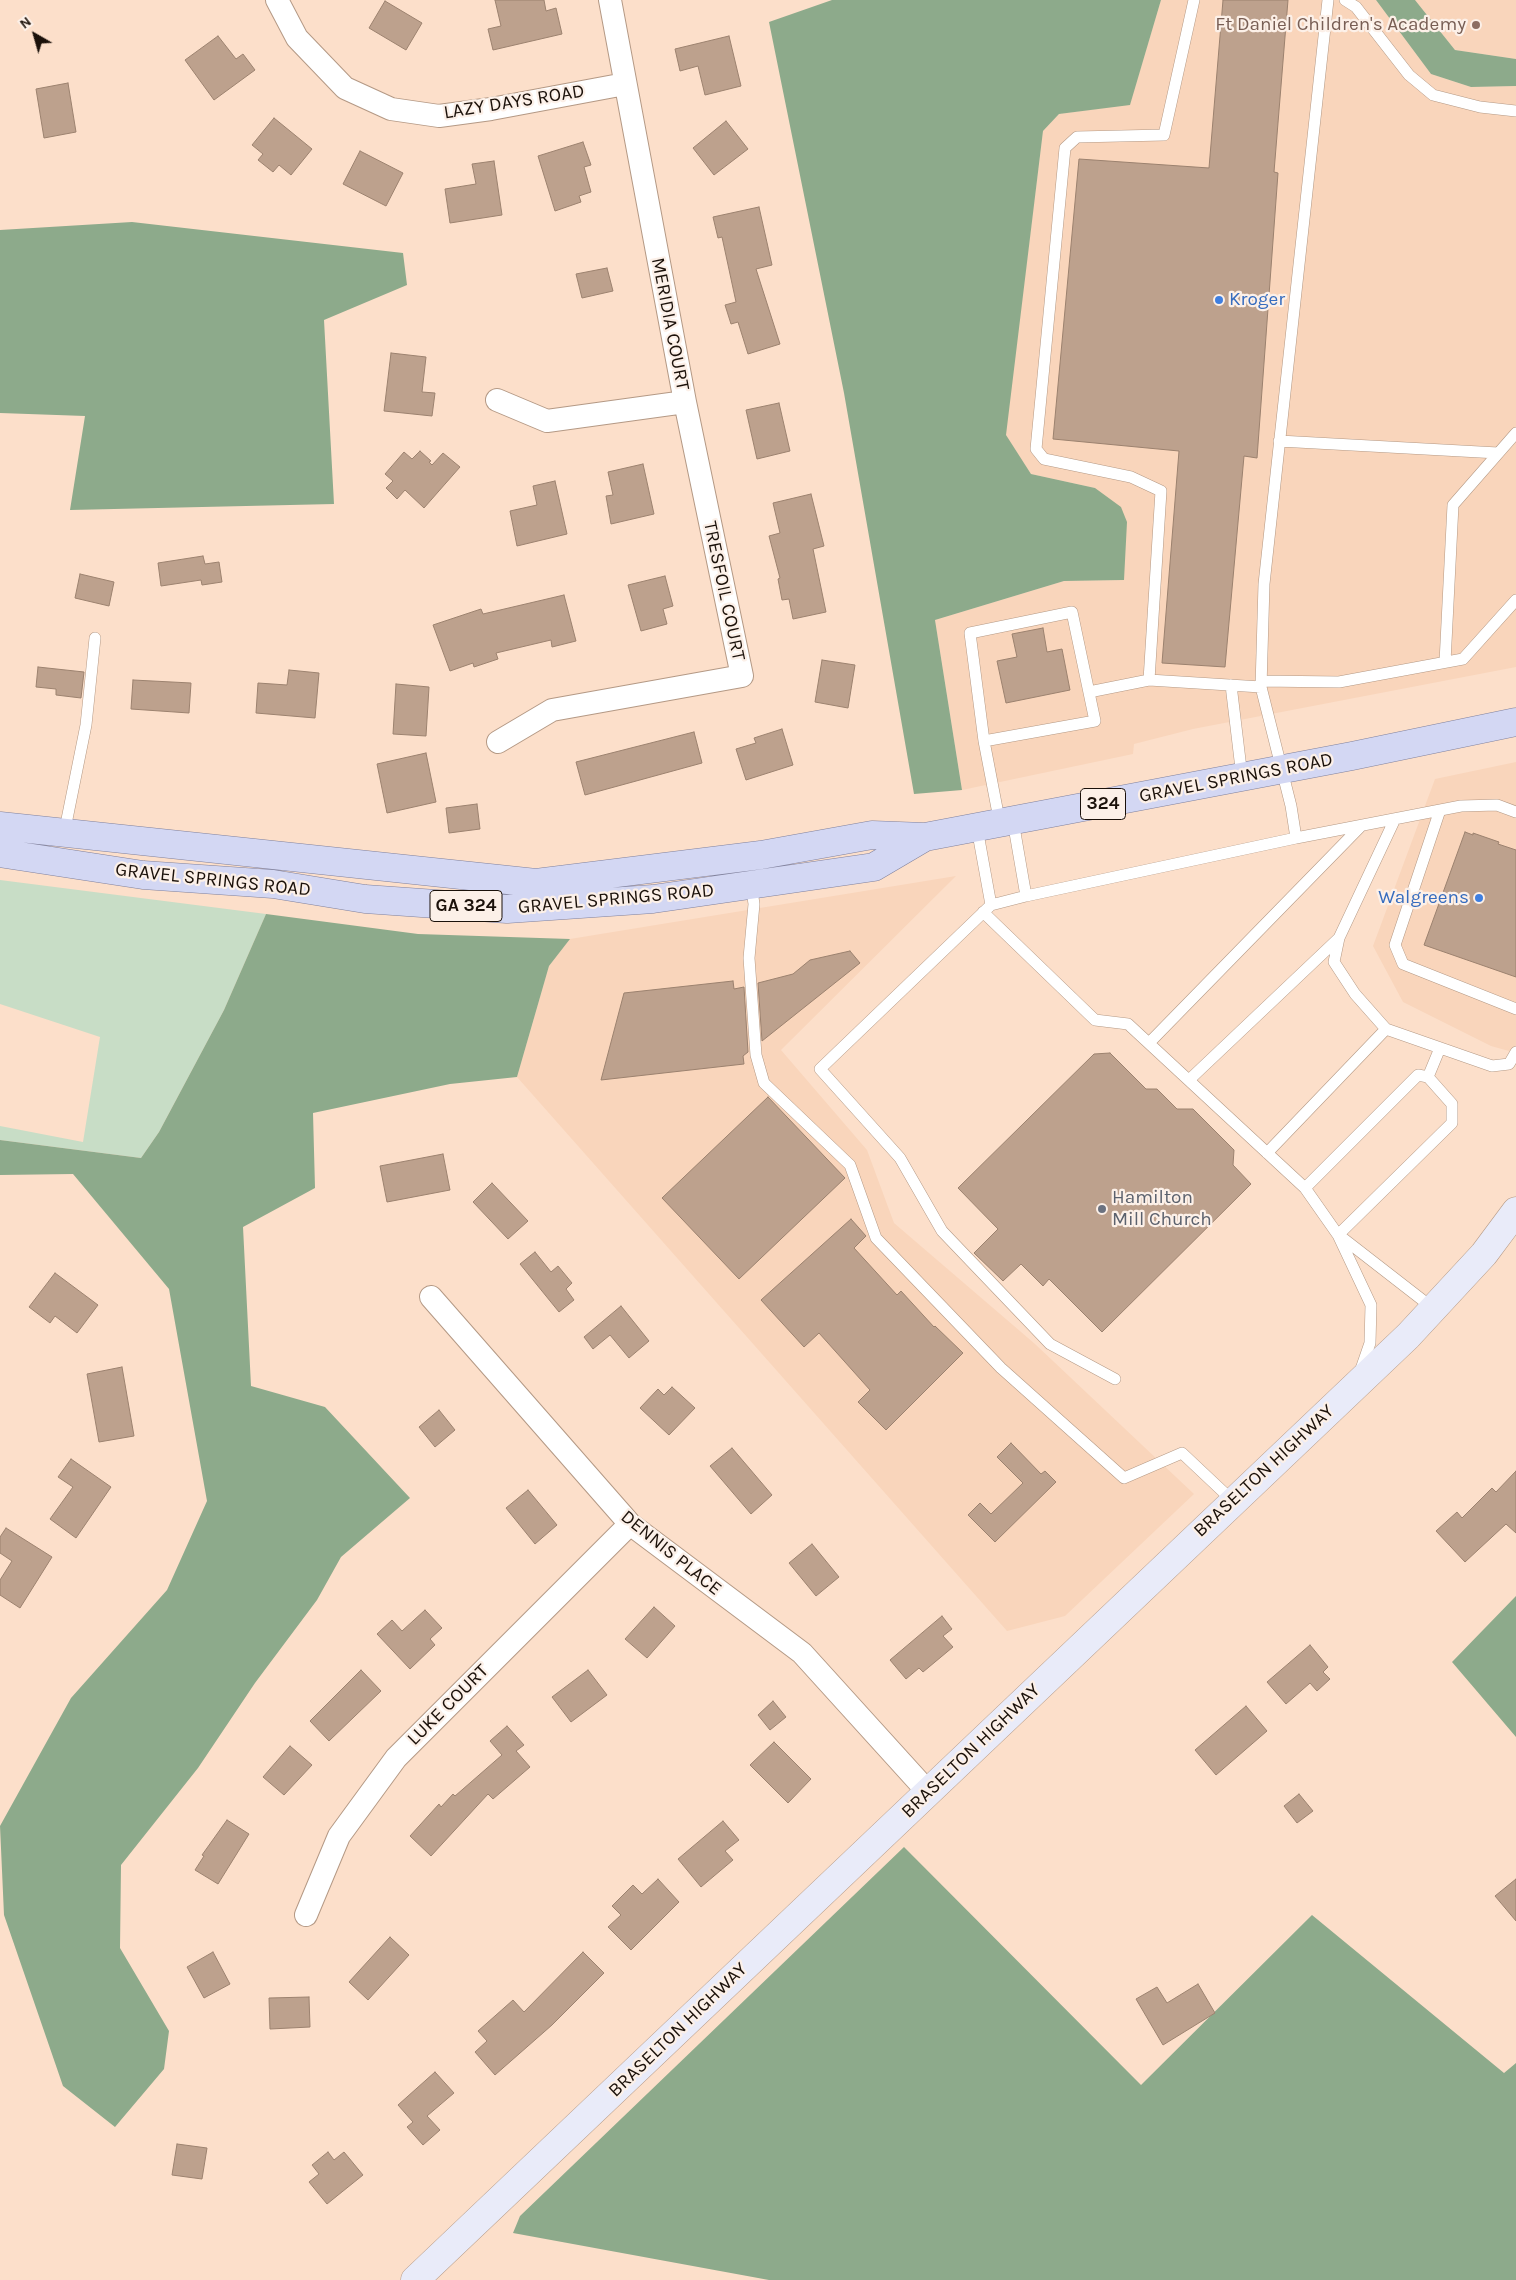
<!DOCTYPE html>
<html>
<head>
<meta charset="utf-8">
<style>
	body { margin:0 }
	#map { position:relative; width:1516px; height:2280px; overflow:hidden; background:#fcdfca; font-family:Karla,sans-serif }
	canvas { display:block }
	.north { position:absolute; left:10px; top:10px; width:50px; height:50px; -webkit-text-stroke:4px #fcf0e8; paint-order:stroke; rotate:322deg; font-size:14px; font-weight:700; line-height:20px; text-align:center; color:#1b110a }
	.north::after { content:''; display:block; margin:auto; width:18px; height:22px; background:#1b110a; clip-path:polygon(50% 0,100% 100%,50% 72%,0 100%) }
</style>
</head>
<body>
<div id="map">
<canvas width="1516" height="2280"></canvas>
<div class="north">N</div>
</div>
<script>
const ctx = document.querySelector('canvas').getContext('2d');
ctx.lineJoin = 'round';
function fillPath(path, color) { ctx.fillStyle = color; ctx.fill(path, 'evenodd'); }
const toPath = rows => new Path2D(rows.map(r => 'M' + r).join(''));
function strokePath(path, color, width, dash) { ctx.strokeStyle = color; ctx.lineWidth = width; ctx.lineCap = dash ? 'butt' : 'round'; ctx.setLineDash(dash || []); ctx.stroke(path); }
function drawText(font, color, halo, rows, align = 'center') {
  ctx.font = font + ' Karla,sans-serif'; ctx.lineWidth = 4.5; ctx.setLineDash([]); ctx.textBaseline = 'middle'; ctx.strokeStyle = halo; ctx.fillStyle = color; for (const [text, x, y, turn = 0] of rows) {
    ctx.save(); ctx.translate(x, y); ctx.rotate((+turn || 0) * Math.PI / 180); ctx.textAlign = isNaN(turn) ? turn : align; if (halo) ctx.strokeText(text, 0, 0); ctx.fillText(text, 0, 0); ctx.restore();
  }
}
const built = toPath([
	[1161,0,1376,0,1431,74,1471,87,1516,86,1516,667,1193,729,1134,744,1133,754,962,790,935,620,1064,581,1124,580,1095,488,1031,474,1005,435,1043,131,1059,114,1130,104],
	[1415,0,1516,0,1516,59,1455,50],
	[1516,762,1516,1053,1491,1046,1403,1002,1373,946,1435,779],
	[956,876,781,1050,867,1150,894,1223,1035,1344,1194,1494,1065,1616,1007,1631,517,1077,549,966,570,939]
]);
const green = toPath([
	[0,880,266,914,224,1010,159,1132,141,1158,0,1140,0,1126,83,1142,100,1037,0,1004]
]);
const forest = toPath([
	[832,0,1161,0,1130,105,1059,114,1043,131,1006,435,1031,474,1095,488,1121,507,1127,522,1124,580,1064,581,935,620,962,790,914,794,844,393,769,22],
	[1376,0,1415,0,1455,50,1516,59,1516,86,1471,87,1431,74],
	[132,222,403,253,407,285,324,320,334,504,70,510,85,416,0,413,0,230],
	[266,914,418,934,570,939,549,966,517,1077,450,1084,313,1113,315,1188,243,1227,251,1386,325,1407,410,1498,341,1557,317,1600,255,1683,198,1768,121,1865,120,1948,169,2031,164,2069,115,2127,63,2086,4,1915,0,1826,71,1698,167,1590,207,1501,169,1289,73,1174,0,1175,0,1140,141,1158,159,1132,224,1010],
	[1516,1596,1516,1737,1452,1662],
	[904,1847,1141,2085,1312,1915,1504,2073,1516,2063,1516,2280,769,2280,513,2233,520,2216]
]);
const building = toPath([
	[495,0,544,0,546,11,556,8,562,34,493,50,488,29,501,26,495,0],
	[1223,0,1288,0,1274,172,1278,173,1257,458,1244,456,1225,667,1162,663,1179,451,1053,439,1079,159,1209,168,1223,0],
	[385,1,422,23,406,50,369,28,385,1],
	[218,36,236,59,243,54,255,70,214,100,185,60,218,36],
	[729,36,741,86,705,95,698,66,680,71,675,49,729,36],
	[68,83,76,132,44,138,36,89,68,83],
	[274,118,312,149,291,175,279,165,273,172,258,160,263,154,252,145,274,118],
	[726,121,748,149,714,175,693,148,726,121],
	[583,142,591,165,584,167,591,192,579,196,581,202,555,211,538,156,583,142],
	[360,151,403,173,386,206,343,184,360,151],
	[494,161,502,215,450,223,445,189,476,184,472,164,494,161],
	[759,207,772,265,756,269,780,344,748,354,738,322,731,324,725,305,736,302,722,237,718,238,713,217,759,207],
	[607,268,613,291,582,298,576,274,607,268],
	[391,353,426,357,422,392,435,393,432,416,384,411,391,353],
	[779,403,790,451,757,459,746,410,779,403],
	[420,451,431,461,429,462,432,465,443,453,460,467,424,508,405,490,397,499,386,488,393,481,385,474,404,452,412,459,420,451],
	[643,464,654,514,611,524,606,496,613,495,608,472,643,464],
	[555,481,567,534,517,546,510,511,537,505,533,486,555,481],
	[811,494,824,546,813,549,826,612,793,619,789,599,782,600,778,579,780,578,769,536,780,533,773,503,811,494],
	[203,556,205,564,219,562,222,582,202,585,201,580,161,586,158,563,203,556],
	[80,574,114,582,109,606,75,598,80,574],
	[665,576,673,606,663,609,667,624,641,631,628,585,665,576],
	[564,595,576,641,552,647,551,640,496,653,498,659,474,667,473,663,450,671,433,625,481,609,483,614,564,595],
	[1043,628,1047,652,1062,649,1070,690,1006,703,997,661,1017,657,1012,634,1043,628],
	[822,660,855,665,848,708,815,702,822,660],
	[38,667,84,672,81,698,56,695,56,689,36,687,38,667],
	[289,670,319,673,315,718,256,713,258,683,287,685,289,670],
	[133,680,191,683,189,713,131,709,133,680],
	[396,684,429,687,426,736,393,734,396,684],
	[782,729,793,765,746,780,736,749,756,743,754,738,782,729],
	[694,732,702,763,585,795,576,762,694,732],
	[426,753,436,802,387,813,377,764,426,753],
	[477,804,480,829,449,833,446,808,477,804],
	[1465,832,1473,835,1473,833,1499,842,1498,844,1516,850,1516,977,1424,945,1465,832],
	[850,951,860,963,762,1041,758,983,793,974,810,960,850,951],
	[733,981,734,989,744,987,748,1052,743,1056,744,1064,601,1080,624,993,733,981],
	[1110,1053,1146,1089,1157,1089,1177,1109,1193,1109,1234,1150,1233,1165,1251,1184,1102,1332,1049,1279,1043,1286,1021,1264,1003,1281,974,1253,998,1229,958,1188,1094,1054,1110,1053],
	[768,1097,845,1178,739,1279,662,1198,768,1097],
	[443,1154,450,1190,387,1202,380,1166,443,1154],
	[492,1183,528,1221,508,1239,473,1202,492,1183],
	[851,1219,866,1236,854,1248,897,1295,901,1291,934,1327,935,1326,963,1353,886,1430,858,1402,870,1390,819,1333,804,1347,761,1300,851,1219],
	[535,1252,551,1272,558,1266,572,1283,566,1289,574,1300,559,1312,520,1264,535,1252],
	[55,1273,98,1305,77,1333,55,1316,50,1323,29,1307,55,1273],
	[621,1306,649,1341,629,1358,610,1335,593,1349,584,1337,621,1306],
	[122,1367,134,1436,99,1442,87,1374,122,1367],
	[672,1387,695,1408,669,1435,640,1408,658,1389,664,1395,672,1387],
	[439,1410,455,1430,435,1447,419,1427,439,1410],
	[1011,1443,1041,1474,1045,1471,1056,1482,995,1542,968,1515,980,1503,991,1514,1023,1483,997,1457,1011,1443],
	[732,1448,772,1495,751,1514,710,1466,732,1448],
	[71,1459,111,1487,76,1538,50,1519,73,1487,58,1477,71,1459],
	[1516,1471,1516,1533,1506,1524,1465,1562,1436,1531,1457,1512,1462,1518,1492,1488,1496,1492,1516,1471],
	[528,1490,557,1525,535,1544,506,1508,528,1490],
	[6,1528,52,1557,20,1608,0,1595,0,1580,12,1561,0,1553,0,1537,6,1528],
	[812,1544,839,1577,816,1596,789,1563,812,1544],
	[654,1607,675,1626,647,1658,625,1639,654,1607],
	[425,1610,442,1628,430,1639,435,1645,410,1669,377,1634,392,1620,402,1631,425,1610],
	[942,1616,952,1629,943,1636,953,1647,923,1672,919,1668,906,1679,890,1660,942,1616],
	[1310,1645,1328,1667,1323,1672,1330,1679,1317,1691,1310,1683,1286,1704,1267,1682,1310,1645],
	[361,1670,381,1691,329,1741,310,1721,361,1670],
	[588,1670,607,1695,571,1722,552,1697,588,1670],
	[773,1701,786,1717,770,1730,758,1715,773,1701],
	[1246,1706,1267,1731,1216,1775,1195,1750,1246,1706],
	[507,1726,524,1745,516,1751,530,1767,493,1799,488,1794,431,1856,410,1836,439,1804,441,1807,453,1794,455,1796,502,1755,490,1741,507,1726],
	[774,1742,811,1779,788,1803,750,1765,774,1742],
	[290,1746,312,1765,284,1795,263,1777,290,1746],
	[1299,1794,1313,1811,1297,1823,1284,1806,1299,1794],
	[227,1820,249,1834,218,1884,195,1870,204,1856,202,1855,227,1820],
	[723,1821,739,1840,725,1851,733,1860,701,1887,678,1859,723,1821],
	[658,1879,679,1902,631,1950,608,1927,621,1915,612,1906,633,1885,642,1894,658,1879],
	[1516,1879,1516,1921,1495,1896,1516,1879],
	[390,1937,409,1955,368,2000,349,1982,390,1937],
	[213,1952,230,1984,204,1998,187,1967,213,1952],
	[583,1952,604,1973,552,2025,495,2075,475,2052,487,2041,478,2031,513,2000,524,2012,583,1952],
	[1198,1984,1215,2013,1163,2045,1136,1999,1157,1987,1167,2003,1198,1984],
	[309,1997,310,2027,270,2029,269,1998,309,1997],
	[435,2072,454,2093,427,2116,440,2130,423,2145,407,2127,413,2122,398,2105,435,2072],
	[177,2144,207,2148,202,2179,172,2175,177,2144],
	[328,2152,334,2160,344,2152,363,2175,327,2204,309,2182,319,2174,312,2165,328,2152]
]);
const lane = toPath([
	[1345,0,1356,7,1409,75,1433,95,1480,107,1516,111],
	[1279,441,1498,453],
	[1445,662,1453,505,1516,433],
	[1149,680,1261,687,1264,584,1328,0],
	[1261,681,1339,682,1463,659,1516,600],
	[1231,685,1242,777],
	[1261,687,1291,806,1296,838,1461,806,1497,805,1516,812],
	[1089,692,1149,680,1161,491,1131,477,1044,459,1036,449,1065,148,1077,137,1164,135,1194,0],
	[984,741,1095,721,1072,612,970,633,984,741,1000,824],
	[1440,810,1395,945,1403,964,1516,1009],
	[1395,819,1339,938,1334,962,1355,994,1386,1029,1492,1066,1509,1064,1516,1052],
	[1013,821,1026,896],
	[977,828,991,905],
	[64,834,86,725,95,638],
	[751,884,754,904,749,958,756,1055,764,1083,850,1165,876,1238,1001,1368,1124,1478,1182,1453,1234,1502],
	[983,912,1095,1020,1128,1024,1305,1188,1338,1235,1371,1305,1370,1343,1360,1372],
	[1149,1043,1362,825],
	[1428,1077,1440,1048],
	[1189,1080,1339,938],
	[1267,1153,1386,1029],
	[1305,1188,1418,1075,1428,1077,1452,1104,1452,1123,1338,1235],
	[1340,1236,1434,1309],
	[1115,1379,1050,1344,942,1231,900,1158,820,1069,991,905,1026,896,1296,838]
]);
const street = toPath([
	[277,0,297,38,345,88,391,109,439,116,491,109,625,84],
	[497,400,547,421,685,402],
	[498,742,552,710,742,676,685,402,610,0],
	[431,1297,630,1524,802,1653,928,1792],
	[306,1915,339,1836,396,1758,630,1524]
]);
const secondary = toPath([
	[415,2280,1408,1336,1484,1254,1516,1211]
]);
const primary = toPath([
	[0,826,536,883,761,855,872,835,925,837,1352,756,1516,722],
	[0,853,143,875,273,884,365,899,507,909,653,899,874,867,925,837]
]);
const markers = [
	[1476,25,5,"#8d6e63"],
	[1219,300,5,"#3f7fe0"],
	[1479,898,5,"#3f7fe0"],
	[1102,1209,5,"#6b7280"]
];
const shields = [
	[1103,804,45],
	[466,906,72]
];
const shieldNames = [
	["324",1103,804],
	["GA 324",466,906]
];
const educationNames = [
	["Ft Daniel Children's Academy",1466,25]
];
const streetNames = [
	["LAZY DAYS ROAD",514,102,-9],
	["MERIDIA COURT",670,324,79],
	["TRESFOIL COURT",724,591,78],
	["GRAVEL SPRINGS ROAD",1236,778,-11],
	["GRAVEL SPRINGS ROAD",213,880,6],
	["GRAVEL SPRINGS ROAD",616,899,-5],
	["BRASELTON HIGHWAY",1264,1471,-43],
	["DENNIS PLACE",671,1553,39],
	["LUKE COURT",448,1705,-45],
	["BRASELTON HIGHWAY",971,1751,-44],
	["BRASELTON HIGHWAY",678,2030,-44]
];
const shopNames = [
	["Kroger",1229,300],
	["Walgreens",1469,898,"right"]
];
const worshipNames = [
	["Hamilton",1112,1198],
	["Mill Church",1112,1220]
];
fillPath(built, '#f9d5bb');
fillPath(green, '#c8ddc6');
fillPath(forest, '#8daa8b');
fillPath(building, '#bda18d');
strokePath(building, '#9c826f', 1);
strokePath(lane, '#b49985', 12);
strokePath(street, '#b49985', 24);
strokePath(secondary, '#b49985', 29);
strokePath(primary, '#80819c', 29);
strokePath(lane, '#fff', 11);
strokePath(street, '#fff', 22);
strokePath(secondary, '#e9ebf9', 28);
strokePath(primary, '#d3d7f3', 28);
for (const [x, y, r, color] of markers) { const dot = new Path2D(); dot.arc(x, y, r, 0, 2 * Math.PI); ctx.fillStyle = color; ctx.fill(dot); strokePath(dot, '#fcf0e8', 2); }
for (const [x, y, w] of shields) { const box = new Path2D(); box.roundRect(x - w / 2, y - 15.5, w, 31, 4); ctx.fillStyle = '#fcf0e8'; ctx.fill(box); strokePath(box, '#1b110a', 1); }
drawText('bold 18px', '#1b110a', null, shieldNames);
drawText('19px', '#785e54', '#fcf0e8', educationNames, 'right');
drawText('19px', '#1b110a', '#fcf0e8', streetNames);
drawText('19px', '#366cbe', '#fcf0e8', shopNames, 'left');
drawText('19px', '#5b616d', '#fcf0e8', worshipNames, 'left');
</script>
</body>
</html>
